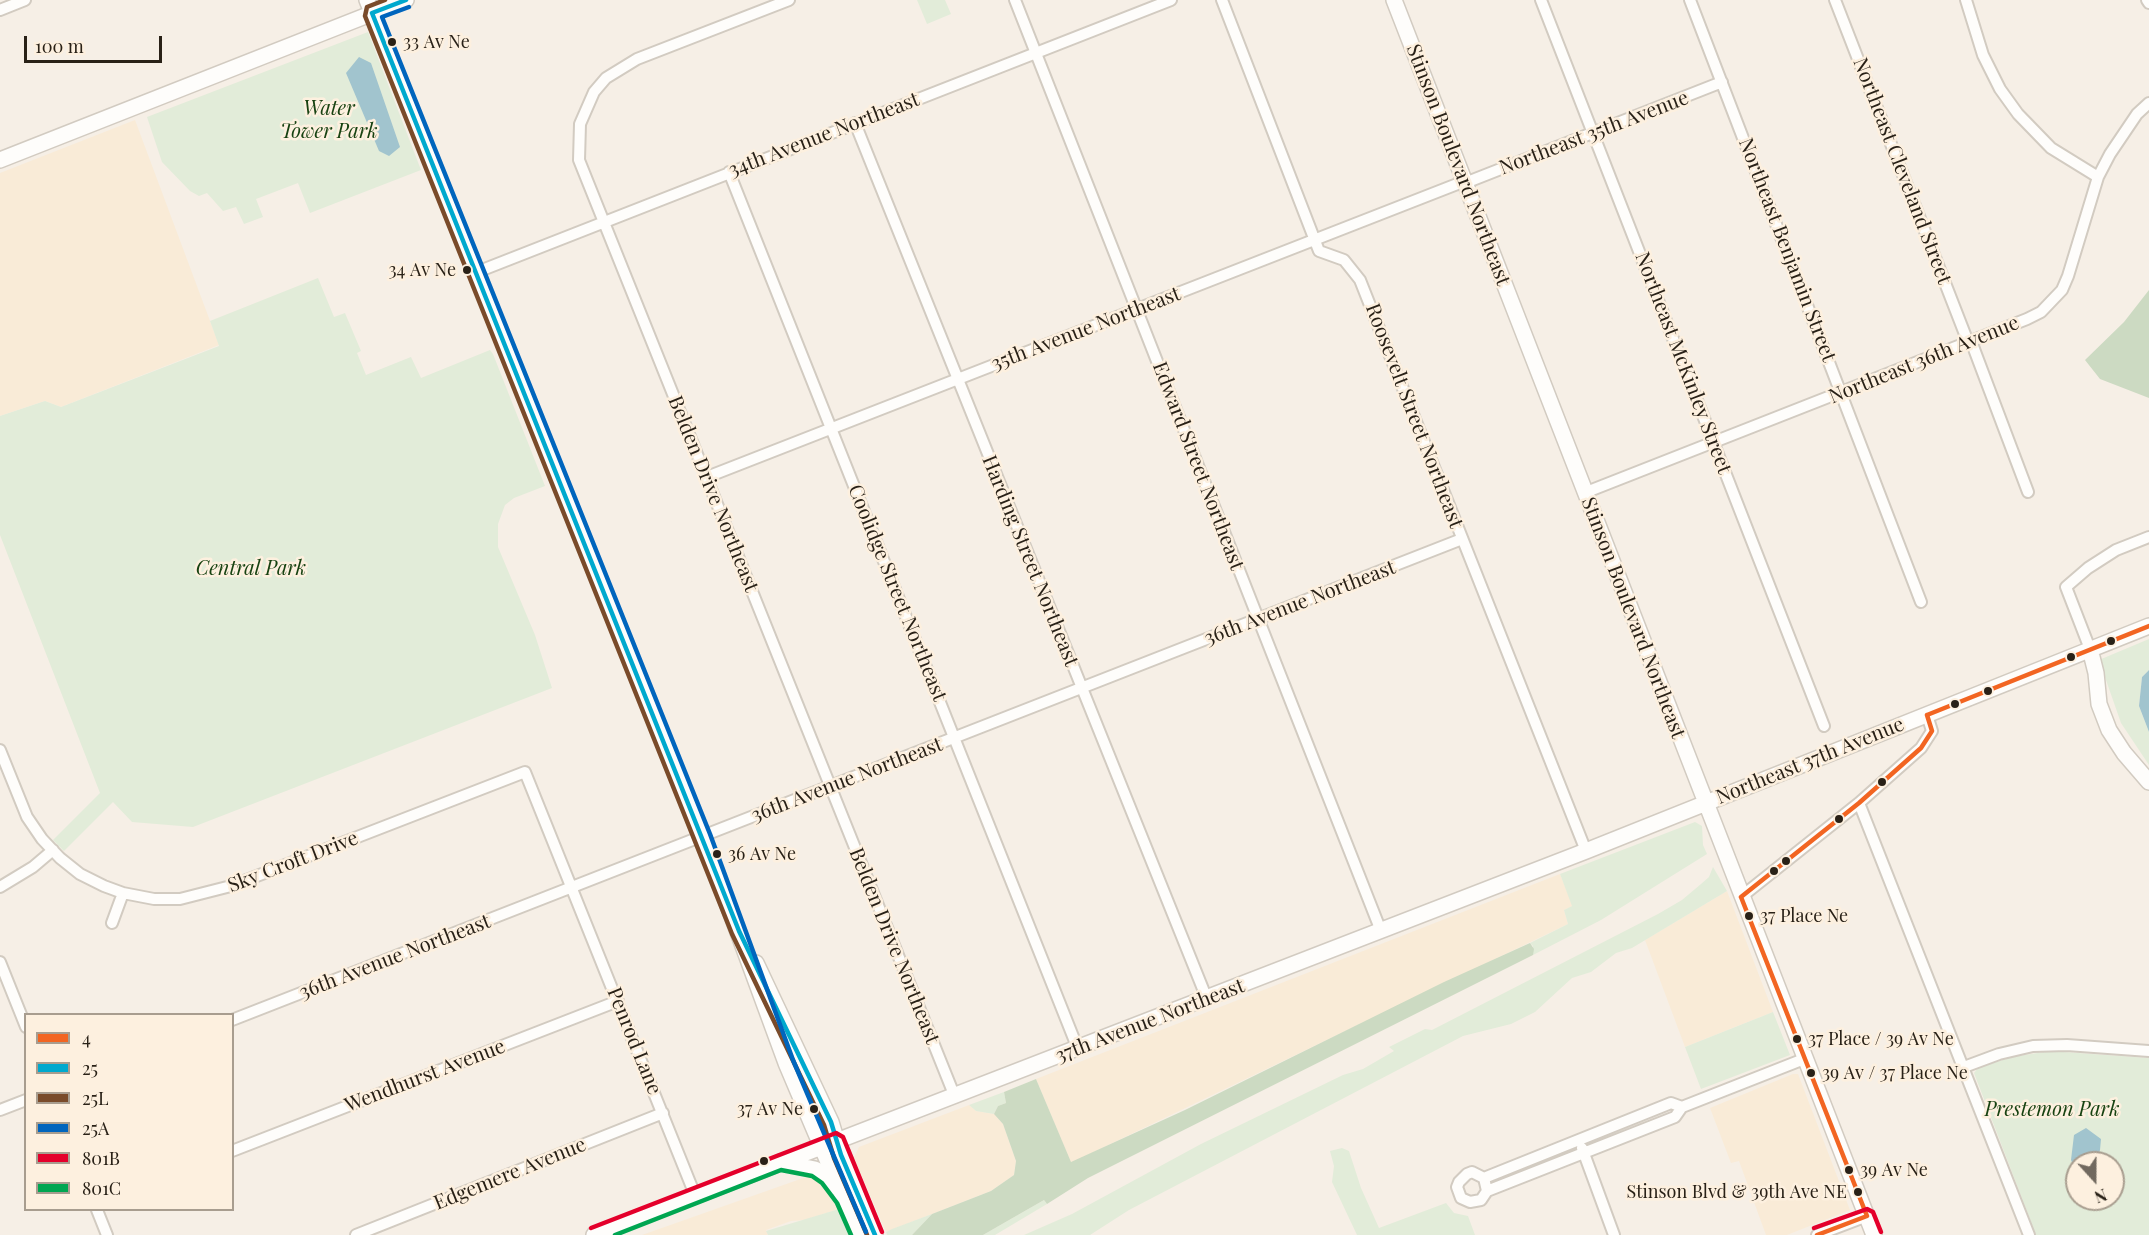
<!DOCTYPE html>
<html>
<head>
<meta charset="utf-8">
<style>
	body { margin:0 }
	#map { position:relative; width:2149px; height:1235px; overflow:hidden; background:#f6efe6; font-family:"Playfair Display",serif }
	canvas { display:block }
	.legend { position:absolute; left:24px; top:1013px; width:210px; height:198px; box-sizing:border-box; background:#fdf0df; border:2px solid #a89d8f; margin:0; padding:8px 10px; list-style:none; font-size:18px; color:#292117 }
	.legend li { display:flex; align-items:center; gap:12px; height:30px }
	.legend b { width:30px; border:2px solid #a89d8f }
	.north { position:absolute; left:2065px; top:1151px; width:60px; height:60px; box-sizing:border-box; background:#fdf0df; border:2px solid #a89d8f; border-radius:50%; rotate:159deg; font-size:16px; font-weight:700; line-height:24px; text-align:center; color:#292117 }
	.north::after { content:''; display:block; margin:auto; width:21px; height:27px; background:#71695f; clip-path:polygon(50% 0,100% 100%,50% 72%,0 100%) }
	.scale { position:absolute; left:24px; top:36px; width:138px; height:27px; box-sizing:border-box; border:3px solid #292117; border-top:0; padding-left:8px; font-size:18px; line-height:21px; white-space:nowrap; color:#292117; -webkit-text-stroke:4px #fdf0df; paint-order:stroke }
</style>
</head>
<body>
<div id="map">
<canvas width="2149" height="1235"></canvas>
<ul class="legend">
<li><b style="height:8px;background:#f26522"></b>4</li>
<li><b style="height:8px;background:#00a9ce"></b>25</li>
<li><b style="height:8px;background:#7a4b2a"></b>25L</li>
<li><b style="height:8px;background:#0065bd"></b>25A</li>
<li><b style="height:8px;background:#e4002b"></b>801B</li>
<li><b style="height:8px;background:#00a651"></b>801C</li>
</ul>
<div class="north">N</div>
<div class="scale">100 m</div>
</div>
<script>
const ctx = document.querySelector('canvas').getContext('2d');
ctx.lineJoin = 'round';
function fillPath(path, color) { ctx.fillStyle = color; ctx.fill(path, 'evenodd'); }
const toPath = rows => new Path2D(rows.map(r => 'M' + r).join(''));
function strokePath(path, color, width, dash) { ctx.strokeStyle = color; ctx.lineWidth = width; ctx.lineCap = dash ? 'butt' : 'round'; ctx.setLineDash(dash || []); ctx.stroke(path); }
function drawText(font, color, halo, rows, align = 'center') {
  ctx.font = font + ' "Playfair Display",serif'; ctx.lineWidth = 5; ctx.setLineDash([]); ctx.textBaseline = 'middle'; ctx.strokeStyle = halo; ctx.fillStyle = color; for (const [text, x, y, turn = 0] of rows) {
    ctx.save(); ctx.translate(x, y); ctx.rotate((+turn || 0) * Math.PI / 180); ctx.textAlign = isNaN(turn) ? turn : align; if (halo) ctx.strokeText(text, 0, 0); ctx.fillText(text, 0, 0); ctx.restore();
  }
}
const built = toPath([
	[135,120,219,345,61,407,45,401,0,416,0,173],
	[1560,874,1573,906,1564,910,1568,924,1071,1163,1036,1079],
	[1727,891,1773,1012,1685,1047,1645,940],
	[1793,1074,1798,1074,1850,1210,1787,1235,1766,1235,1739,1161,1731,1163,1710,1108],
	[969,1105,976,1111,994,1114,1003,1124,1016,1161,1014,1175,991,1191,886,1232,854,1158,859,1147],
	[809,1176,822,1180,830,1189,839,1209,805,1220,791,1221,766,1230,768,1235,642,1235]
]);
const green = toPath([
	[917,0,945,0,951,14,927,24],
	[368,32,421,170,310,213,298,183,256,199,263,217,244,224,236,207,223,211,207,193,199,196,190,191,162,162,147,117],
	[318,278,334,317,345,313,361,351,357,353,366,375,411,357,421,378,490,350,493,354,545,486,514,498,505,505,498,524,498,547,535,635,552,688,193,827,132,822,113,802,64,851,53,840,100,793,0,535,0,416,45,401,61,407,219,346,210,321],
	[2149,639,2149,670,2142,677,2139,706,2149,732,2149,765,2121,723,2099,660],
	[1695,822,1702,826,1703,845,1707,854,1601,920,1533,955,1533,946,1530,943,1568,924,1564,910,1572,906,1560,874],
	[1713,867,1727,891,1632,948,1616,953,1591,972,1572,978,1535,1012,1511,1024,1463,1036,1129,1210,1090,1235,1024,1235,1072,1214,1201,1144,1343,1075,1363,1069,1394,1051,1389,1047,1425,1029,1432,1030,1658,914,1682,900,1701,884,1709,877],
	[1773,1012,1790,1055,1701,1089,1685,1047],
	[2050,1051,2149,1058,2149,1235,2036,1235,1974,1073,1978,1068,2012,1057],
	[2077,1163,2113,1163,2113,1199,2077,1199],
	[1004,1092,1006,1103,998,1106,994,1114,976,1111,969,1105],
	[1342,1148,1349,1151,1361,1188,1379,1228,1446,1203,1454,1213,1468,1216,1475,1235,1357,1235,1332,1182,1334,1166,1330,1151],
	[1044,1200,1047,1204,995,1235,983,1235],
	[839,1209,849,1235,768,1235,766,1231],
	[932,1214,912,1235,887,1235,886,1232,892,1229]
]);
const forest = toPath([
	[2149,290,2149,398,2100,379,2085,360,2124,322],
	[1530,943,1534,949,1533,955,1088,1178,1047,1204,1044,1200,983,1235,912,1235,932,1214,991,1191,1014,1175,1016,1161,1003,1124,994,1114,998,1106,1006,1103,1004,1092,1036,1079,1071,1162,1185,1110,1444,982]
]);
const water = toPath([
	[359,57,371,63,400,147,389,156,379,151,346,73],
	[2149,670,2149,732,2139,706,2142,677],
	[2086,1128,2101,1139,2100,1150,2096,1163,2077,1163,2077,1174,2071,1160,2074,1135]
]);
const street = toPath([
	[789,0,637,59,606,78,594,92,580,124,579,160,955,1097],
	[1015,0,1381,931],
	[1222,0,1319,251,1344,260,1360,280,1586,851],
	[1541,0,1824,726],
	[1690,0,1921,602],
	[1835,0,1968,342],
	[1966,0,1983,55,2000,89,2018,114,2051,148,2098,177],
	[2147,0,2149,3],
	[0,10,25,0],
	[855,123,1207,999],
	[729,172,1078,1049],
	[1465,183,1722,82],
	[477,272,1171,0],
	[1971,341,2028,492],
	[707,477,1465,181],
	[1584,493,2027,319,2041,312,2062,290,2068,276,2098,177,2110,154,2137,114,2149,103],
	[2090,649,2066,587,2088,568,2116,550,2149,537],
	[0,750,27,817,42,839,60,858,80,874,104,886,123,893,154,899,180,899,231,886,525,772,695,1195],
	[1859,803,2029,1235],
	[0,887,33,867,53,850],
	[1741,897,1859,803,1921,748,1932,731,1927,715],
	[112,923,123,893],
	[0,962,26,1027],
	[232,1020,1462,539],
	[1964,1067,1999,1054,2033,1046,2067,1045,2149,1051],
	[0,1110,26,1100],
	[1582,1148,1614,1235],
	[232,1151,618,1001],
	[1484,1178,1487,1191,1481,1200,1470,1202,1461,1198,1457,1187,1459,1182,1467,1174,1472,1172,1484,1178,1671,1103,1682,1107],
	[1487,1191,1675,1117,1682,1107,1804,1059],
	[97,1210,107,1235],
	[356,1235,663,1113],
	[1817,1235,1867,1216]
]);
const secondary = toPath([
	[367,0,703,837,786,1063,859,1235],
	[1394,0,1874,1235],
	[0,160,406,0],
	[2090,649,2096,673,2099,704,2109,730,2124,753,2149,782],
	[756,963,831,1122,841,1155,875,1235],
	[780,1162,815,1169,827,1177,835,1187],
	[594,1235,1586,851,2149,626]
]);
const bus1 = toPath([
	[1927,715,2149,626],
	[1741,897,1867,1216],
	[1741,897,1859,803,1921,748,1932,731,1927,715],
	[1817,1235,1867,1216]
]);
const bus2 = toPath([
	[406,0,372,13,739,931,831,1122,841,1155,875,1235]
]);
const bus3 = toPath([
	[385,0,367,7,365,16,732,934,824,1125,834,1158,867,1235]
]);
const bus4 = toPath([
	[409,7,382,17,710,834,793,1060,866,1232]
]);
const bus5 = toPath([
	[591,1228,836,1133,843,1137,882,1232],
	[1814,1228,1867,1209,1873,1212,1881,1232]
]);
const bus6 = toPath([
	[615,1235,781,1170,812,1176,822,1183,837,1203,851,1235]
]);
const markers = [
	[392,42,5,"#292117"],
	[467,270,5,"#292117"],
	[2111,641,5,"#292117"],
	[2071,657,5,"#292117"],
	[1988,691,5,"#292117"],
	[1955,704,5,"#292117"],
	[1882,782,5,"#292117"],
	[1839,819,5,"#292117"],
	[717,854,5,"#292117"],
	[1786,861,5,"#292117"],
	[1774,871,5,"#292117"],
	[1749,916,5,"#292117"],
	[1797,1039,5,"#292117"],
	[1811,1073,5,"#292117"],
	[814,1109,5,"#292117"],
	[764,1161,5,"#292117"],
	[1849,1170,5,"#292117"],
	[1858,1192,5,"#292117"]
];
const busNames = [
	["33 Av Ne",403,42],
	["34 Av Ne",456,270,"right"],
	["36 Av Ne",728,854],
	["37 Place Ne",1760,916],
	["37 Place / 39 Av Ne",1808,1039],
	["39 Av / 37 Place Ne",1822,1073],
	["37 Av Ne",803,1109,"right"],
	["39 Av Ne",1860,1170],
	["Stinson Blvd & 39th Ave NE",1847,1192,"right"]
];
const parkNames = [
	["Water",329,109],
	["Tower Park",329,132],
	["Central Park",251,569],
	["Prestemon Park",2052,1110]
];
const streetNames = [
	["Northeast 35th Avenue",1594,133,-21],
	["34th Avenue Northeast",824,135,-21],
	["Stinson Boulevard Northeast",1458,165,69],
	["Northeast Cleveland Street",1902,171,69],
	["Northeast Benjamin Street",1787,250,69],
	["35th Avenue Northeast",1086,329,-21],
	["Northeast 36th Avenue",1924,360,-22],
	["Northeast McKinley Street",1683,363,69],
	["Roosevelt Street Northeast",1414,416,69],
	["Edward Street Northeast",1198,466,69],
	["Belden Drive Northeast",713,494,68],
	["Harding Street Northeast",1030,561,68],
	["Coolidge Street Northeast",897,593,68],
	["36th Avenue Northeast",1300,603,-21],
	["Stinson Boulevard Northeast",1633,618,69],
	["Northeast 37th Avenue",1810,761,-22],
	["36th Avenue Northeast",847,780,-21],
	["Sky Croft Drive",293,862,-21],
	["Belden Drive Northeast",894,946,68],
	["36th Avenue Northeast",395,957,-21],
	["37th Avenue Northeast",1150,1021,-21],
	["Penrod Lane",634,1041,68],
	["Wendhurst Avenue",425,1076,-21],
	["Edgemere Avenue",510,1174,-22]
];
fillPath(built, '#f9ebd7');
fillPath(green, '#e2ecd9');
fillPath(forest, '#ccdac2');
fillPath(water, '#a1c4ce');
strokePath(street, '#d2cbc1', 14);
strokePath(secondary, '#d2cbc1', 18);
strokePath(street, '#fefdfb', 10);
strokePath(secondary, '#fefdfb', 15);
strokePath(bus1, '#f26522', 4.5);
strokePath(bus2, '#00a9ce', 4.5);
strokePath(bus3, '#7a4b2a', 4.5);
strokePath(bus4, '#0065bd', 4.5);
strokePath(bus5, '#e4002b', 4.5);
strokePath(bus6, '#00a651', 4.5);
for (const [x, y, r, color] of markers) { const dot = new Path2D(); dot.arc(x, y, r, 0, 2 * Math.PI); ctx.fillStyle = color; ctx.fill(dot); strokePath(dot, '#fdf0df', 2); }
drawText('18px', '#292117', '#fdf0df', busNames, 'left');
drawText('italic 20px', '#174211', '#fdf0df', parkNames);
drawText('20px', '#292117', '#fdf0df', streetNames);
</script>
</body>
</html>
